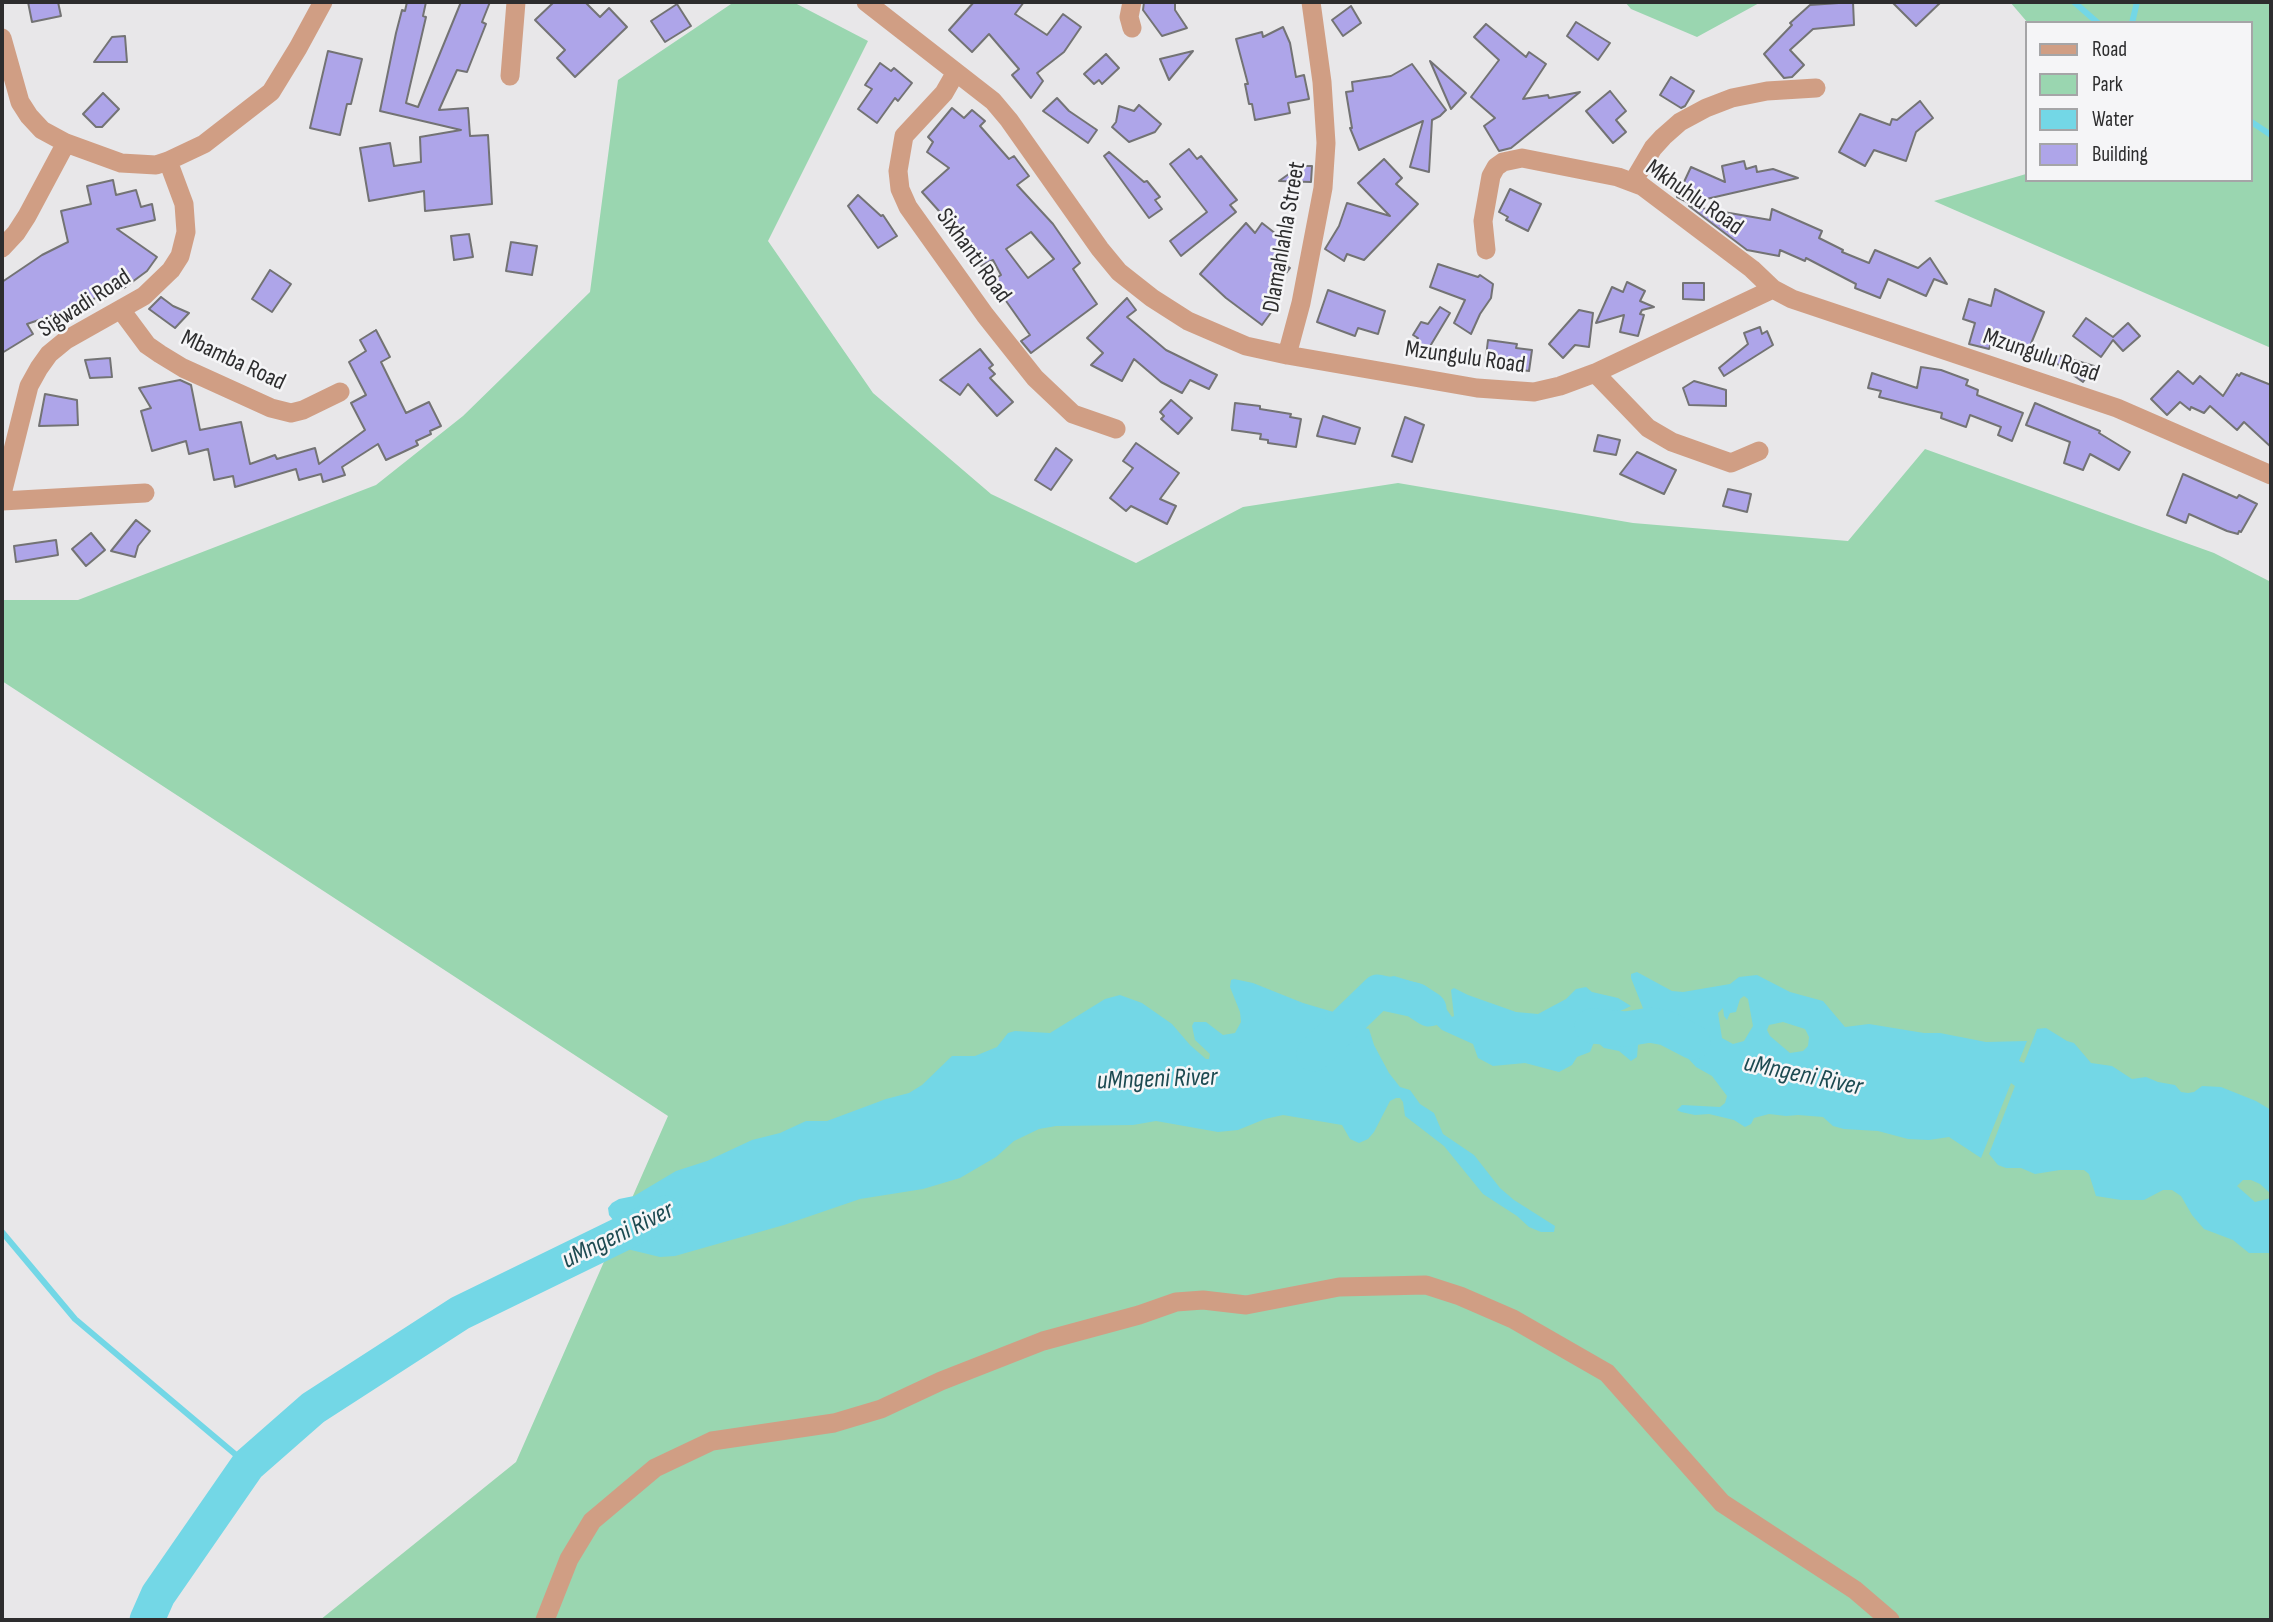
<!DOCTYPE html>
<html>
<head>
<meta charset="utf-8">
<style>
	body { margin:0 }
	#map { position:relative; width:2273px; height:1622px; overflow:hidden; background:#e8e7e9; font-family:"Sofia Sans Condensed",sans-serif }
	canvas { display:block }
	.frame { position:absolute; inset:0; border:4px solid #2d2d2e; pointer-events:none }
	.legend { position:absolute; left:2025px; top:21px; width:228px; height:161px; box-sizing:border-box; background:#f5f5f7; border:2px solid #a5a5a7; margin:0; padding:9px 12px; list-style:none; font-size:21px; color:#2d2d2e }
	.legend li { display:flex; align-items:center; gap:14px; height:35px }
	.legend b { width:35px; border:2px solid #a5a5a7 }
</style>
</head>
<body>
<div id="map">
<canvas width="2273" height="1622"></canvas>
<div class="frame"></div>
<ul class="legend">
<li><b style="height:9px;background:#d09e84"></b>Road</li>
<li><b style="height:19px;background:#9ad6b0"></b>Park</li>
<li><b style="height:19px;background:#73d7e6"></b>Water</li>
<li><b style="height:19px;background:#aea5e9"></b>Building</li>
</ul>
</div>
<script>
const ctx = document.querySelector('canvas').getContext('2d');
ctx.lineJoin = 'round';
function fillPath(path, color) { ctx.fillStyle = color; ctx.fill(path, 'evenodd'); }
const toPath = rows => new Path2D(rows.map(r => 'M' + r).join(''));
function strokePath(path, color, width, dash) { ctx.strokeStyle = color; ctx.lineWidth = width; ctx.lineCap = dash ? 'butt' : 'round'; ctx.setLineDash(dash || []); ctx.stroke(path); }
function drawText(font, color, halo, rows, align = 'center') {
  ctx.font = font + ' "Sofia Sans Condensed",sans-serif'; ctx.lineWidth = 5; ctx.setLineDash([]); ctx.textBaseline = 'middle'; ctx.strokeStyle = halo; ctx.fillStyle = color; for (const [text, x, y, turn = 0] of rows) {
    ctx.save(); ctx.translate(x, y); ctx.rotate((+turn || 0) * Math.PI / 180); ctx.textAlign = isNaN(turn) ? turn : align; if (halo) ctx.strokeText(text, 0, 0); ctx.fillText(text, 0, 0); ctx.restore();
  }
}
const green = toPath([
	[734,2,793,2,868,41,768,241,873,393,991,494,1136,563,1243,507,1398,483,1633,523,1848,541,1925,449,2214,553,2271,582,2271,1620,320,1620,516,1462,668,1116,2,681,2,600,78,600,376,485,463,416,590,292,618,80],
	[1625,2,1761,2,1697,37,1631,9],
	[2010,2,2271,2,2271,348,1934,201,2026,174,2026,180,2250,180,2250,23,2028,23]
]);
const water = toPath([
	[1637,972,1672,991,1683,992,1730,984,1739,977,1757,975,1790,992,1823,1001,1845,1027,1869,1024,1924,1033,1940,1033,1986,1042,2027,1041,2019,1061,2024,1063,2037,1029,2046,1028,2067,1041,2074,1043,2091,1063,2112,1066,2132,1079,2146,1077,2158,1082,2175,1085,2181,1092,2188,1093,2194,1092,2202,1086,2221,1087,2256,1101,2271,1110,2271,1194,2260,1184,2251,1180,2243,1180,2237,1186,2255,1202,2271,1198,2271,1253,2249,1253,2233,1240,2204,1229,2192,1215,2181,1196,2172,1190,2163,1190,2144,1200,2121,1200,2096,1196,2089,1174,2084,1170,2060,1170,2035,1174,2021,1168,2006,1168,1998,1165,1989,1154,2015,1086,2011,1083,1981,1158,1949,1137,1929,1140,1908,1139,1878,1131,1844,1129,1833,1126,1823,1117,1798,1115,1786,1116,1769,1114,1754,1118,1751,1124,1745,1127,1734,1120,1709,1114,1695,1115,1681,1112,1677,1110,1682,1105,1720,1107,1725,1103,1727,1096,1712,1076,1696,1067,1673,1042,1652,1031,1631,978,1631,974],
	[1744,996,1748,999,1753,1026,1744,1041,1733,1044,1722,1038,1718,1013,1723,1008,1724,1016,1727,1020,1730,1013,1736,1012,1740,999],
	[1783,1022,1805,1029,1809,1037,1808,1046,1803,1051,1790,1053,1770,1036,1767,1030,1769,1025],
	[1394,976,1424,985,1435,993,1452,1017,1454,1016,1451,990,1454,988,1468,995,1516,1012,1538,1014,1566,999,1576,989,1586,987,1592,992,1618,998,1631,1006,1618,1012,1627,1023,1638,1027,1643,1034,1638,1045,1637,1057,1631,1061,1619,1051,1604,1048,1595,1040,1590,1052,1577,1057,1572,1065,1559,1072,1525,1063,1493,1066,1478,1058,1473,1044,1442,1030,1415,1004,1397,1001,1386,994,1385,984,1389,977],
	[1234,979,1253,983,1303,1003,1337,1013,1356,1026,1369,1029,1374,1045,1389,1073,1400,1087,1410,1090,1420,1104,1434,1113,1443,1134,1474,1155,1500,1188,1514,1200,1555,1226,1554,1232,1541,1232,1529,1227,1517,1216,1483,1194,1444,1146,1405,1116,1403,1102,1400,1098,1396,1098,1390,1101,1374,1132,1368,1139,1359,1143,1350,1139,1342,1125,1283,1115,1265,1119,1238,1130,1218,1132,1156,1121,1133,1125,1056,1126,1039,1129,1014,1141,996,1157,960,1178,923,1189,860,1199,784,1225,675,1256,660,1257,631,1250,624,1245,618,1226,609,1215,608,1208,612,1203,619,1199,634,1196,676,1171,707,1161,752,1140,780,1133,806,1121,827,1121,886,1099,909,1093,922,1085,952,1056,975,1056,997,1047,1008,1033,1015,1031,1050,1033,1105,999,1120,995,1142,1003,1172,1024,1190,1045,1206,1059,1209,1059,1210,1054,1195,1040,1192,1026,1194,1022,1206,1022,1223,1035,1235,1033,1241,1022,1240,1012,1230,987,1231,980]
]);
const stream = toPath([
	[2074,2,2098,23],
	[2132,23,2137,2],
	[2250,121,2271,135],
	[2,1232,75,1319,248,1465]
]);
const river = toPath([
	[1592,1026,1626,1029,1650,1025,1666,1028,1693,1042],
	[1314,1054,1378,992,1415,1000,1429,1009],
	[147,1620,158,1595,248,1465,313,1408,460,1313,665,1213]
]);
const building = toPath([
	[28,2,58,2,61,16,32,22,28,2],
	[407,2,426,2,423,16,426,17,406,103,418,107,461,2,490,2,482,22,486,24,467,72,457,70,439,110,468,108,470,136,488,135,492,204,425,211,424,191,369,201,360,148,390,143,394,166,421,162,420,137,461,130,380,111,396,33,402,10,405,11,407,2],
	[554,2,585,2,600,17,609,8,627,27,575,77,557,58,565,50,535,20,554,2],
	[974,2,1024,2,1015,14,1047,35,1063,14,1081,27,1064,52,1037,73,1043,81,1031,98,1012,75,1019,69,989,34,972,52,949,30,974,2],
	[1144,2,1175,2,1175,10,1187,28,1162,36,1143,10,1144,2],
	[1853,2,1854,25,1813,29,1790,50,1804,65,1792,77,1784,78,1764,54,1792,25,1790,23,1810,5,1853,2],
	[1892,2,1941,2,1916,26,1892,2],
	[677,4,691,26,665,42,651,21,677,4],
	[1351,6,1361,23,1343,36,1332,20,1351,6],
	[1576,22,1610,43,1598,60,1567,36,1576,22],
	[1486,24,1526,57,1529,52,1546,64,1523,99,1548,95,1549,98,1580,92,1511,148,1499,151,1484,126,1495,118,1471,97,1499,60,1474,37,1486,24],
	[1283,27,1290,43,1296,77,1304,75,1309,99,1288,103,1290,113,1255,120,1252,104,1249,104,1245,84,1248,84,1236,39,1262,32,1263,37,1283,27],
	[125,36,127,62,94,62,112,37,125,36],
	[328,51,362,59,351,104,347,104,340,135,310,128,328,51],
	[1193,51,1169,80,1160,59,1193,51],
	[1106,54,1119,68,1102,84,1099,80,1094,84,1084,74,1106,54],
	[1430,61,1466,93,1451,109,1430,61],
	[880,63,891,71,894,68,912,83,898,101,895,98,877,123,858,109,872,89,865,85,880,63],
	[1412,64,1446,110,1440,116,1432,120,1429,172,1410,167,1423,121,1359,150,1350,128,1352,128,1346,92,1353,91,1352,82,1391,76,1412,64],
	[1671,77,1694,91,1685,106,1681,108,1660,95,1671,77],
	[1610,91,1626,111,1616,120,1626,132,1613,143,1586,111,1610,91],
	[103,93,119,109,102,127,96,127,83,114,103,93],
	[1057,98,1069,111,1097,130,1088,143,1043,111,1057,98],
	[1920,101,1933,118,1916,132,1906,161,1874,150,1865,166,1839,152,1860,114,1890,125,1892,119,1897,120,1920,101],
	[1139,105,1161,124,1155,132,1129,142,1112,127,1116,122,1119,106,1134,111,1139,105],
	[952,108,964,118,972,110,985,121,980,126,1009,159,1014,156,1029,176,1017,185,1053,224,1080,263,1073,269,1097,304,1031,353,1021,341,1030,335,992,281,1001,275,993,260,981,266,962,241,964,239,922,192,949,168,927,152,933,142,928,137,952,108],
	[1031,232,1054,259,1028,278,1006,249,1031,232],
	[1189,149,1197,159,1201,156,1237,200,1230,205,1236,212,1181,256,1170,241,1207,212,1170,164,1189,149],
	[1109,152,1144,182,1147,181,1160,197,1155,200,1162,209,1149,218,1104,156,1109,152],
	[1384,159,1402,178,1396,184,1418,204,1364,260,1347,254,1344,261,1325,249,1339,226,1347,203,1390,216,1358,183,1384,159],
	[1744,161,1746,169,1756,166,1757,172,1773,169,1798,178,1689,203,1677,197,1691,167,1725,182,1722,166,1744,161],
	[1300,166,1312,166,1311,182,1279,181,1300,166],
	[113,180,116,195,136,190,141,207,152,204,155,220,117,229,157,257,147,271,124,288,122,285,77,307,27,324,33,334,2,353,2,282,42,255,68,242,61,211,91,204,87,186,113,180],
	[1510,189,1541,204,1528,231,1506,220,1508,217,1499,212,1510,189],
	[858,195,881,216,883,215,897,236,878,248,848,206,858,195],
	[1689,206,1770,220,1772,209,1822,231,1819,238,1843,250,1842,252,1869,263,1875,250,1918,268,1930,258,1947,284,1934,279,1926,296,1888,279,1880,298,1855,288,1856,284,1806,258,1805,261,1780,250,1779,256,1747,250,1689,206],
	[1246,223,1255,233,1262,223,1285,241,1274,256,1290,268,1271,293,1280,300,1262,325,1226,298,1200,274,1246,223],
	[469,234,473,257,454,260,451,236,469,234],
	[511,242,537,246,532,275,506,271,511,242],
	[1438,264,1478,277,1480,275,1493,284,1491,298,1480,314,1471,334,1454,323,1465,300,1430,287,1438,264],
	[270,270,291,284,272,312,252,299,270,270],
	[1627,282,1645,291,1640,301,1654,307,1642,310,1640,314,1644,315,1638,336,1620,332,1624,315,1596,323,1612,287,1623,292,1627,282],
	[1683,283,1704,283,1704,300,1683,299,1683,283],
	[1995,289,2044,312,2028,351,1994,335,1989,349,1969,344,1975,323,1963,319,1969,299,1991,306,1995,289],
	[1328,290,1385,311,1378,334,1358,328,1355,336,1317,322,1328,290],
	[161,297,173,306,189,313,175,328,149,309,161,297],
	[1127,298,1136,310,1127,317,1166,350,1217,375,1209,389,1190,380,1182,393,1161,382,1134,359,1122,381,1091,365,1103,353,1087,338,1127,298],
	[1440,307,1450,313,1423,358,1410,349,1418,338,1413,335,1421,322,1428,324,1440,307],
	[1579,310,1593,313,1589,347,1575,345,1563,358,1549,344,1579,310],
	[2086,318,2113,337,2128,323,2140,336,2123,351,2113,340,2101,357,2073,336,2086,318],
	[1760,327,1762,334,1767,331,1773,345,1724,376,1719,368,1748,344,1744,333,1760,327],
	[376,330,390,357,381,362,406,413,429,402,441,426,430,431,431,434,416,441,418,445,386,460,378,444,342,467,345,475,323,482,321,474,299,480,296,469,235,487,233,476,214,480,208,449,189,454,186,441,152,451,141,411,151,408,139,388,180,380,191,385,200,430,241,422,250,464,275,455,277,459,315,448,319,464,365,430,351,403,366,395,349,362,366,351,360,340,376,330],
	[1488,340,1517,344,1516,348,1532,350,1529,371,1485,365,1488,340],
	[980,349,993,365,989,368,995,374,990,378,1013,402,997,416,968,384,960,395,940,380,980,349],
	[2044,351,2094,366,2083,382,2043,354,2044,351],
	[110,358,112,377,90,378,85,360,110,358],
	[1921,367,1941,370,1968,380,1966,385,1978,390,1977,395,2023,413,2012,441,1998,435,2001,427,1970,415,1966,427,1941,418,1942,413,1879,397,1881,391,1868,388,1872,373,1917,388,1921,367],
	[2178,371,2193,384,2200,376,2223,396,2237,374,2239,376,2241,373,2271,385,2271,447,2244,422,2237,430,2210,406,2204,413,2191,407,2190,410,2180,402,2167,415,2151,399,2178,371],
	[1694,381,1726,390,1726,406,1689,405,1683,388,1694,381],
	[45,394,77,400,78,425,39,426,45,394],
	[1171,400,1192,418,1178,434,1161,419,1164,416,1160,412,1171,400],
	[1235,403,1260,406,1260,409,1291,414,1290,417,1301,419,1296,447,1268,443,1268,440,1260,439,1261,434,1232,430,1235,403],
	[2035,403,2100,431,2099,433,2130,452,2119,470,2090,454,2083,470,2064,463,2070,442,2026,425,2035,403],
	[1323,416,1360,428,1355,444,1317,436,1323,416],
	[1405,417,1424,425,1412,462,1392,456,1405,417],
	[1598,435,1620,440,1616,455,1594,451,1598,435],
	[1136,443,1179,473,1160,499,1176,506,1167,524,1131,506,1126,511,1110,498,1133,468,1123,461,1136,443],
	[1056,448,1072,460,1051,490,1035,480,1056,448],
	[1637,452,1676,470,1664,494,1620,474,1637,452],
	[2183,474,2237,498,2239,495,2257,504,2241,532,2239,531,2238,534,2227,531,2189,514,2186,523,2167,515,2183,474],
	[1728,489,1751,494,1747,512,1723,506,1728,489],
	[136,520,150,531,138,546,135,557,111,551,136,520],
	[91,533,105,550,86,566,72,549,91,533],
	[56,540,58,555,16,562,14,546,56,540]
]);
const minor = toPath([
	[866,2,993,101,1009,120,1100,249,1119,272,1152,298,1188,321,1246,346,1287,355,1477,388,1534,392,1560,386,1595,373,1773,289,1792,299,2117,408,2271,475],
	[1132,2,1129,17,1132,28],
	[2,38,20,102,29,116,42,130,66,143,121,163,156,165,168,161,204,144,271,92,298,48,323,2],
	[956,72,944,93,904,136,898,171,900,189,908,207,985,315,1035,378,1073,414,1116,429],
	[510,76,516,2],
	[1633,182,1653,148,1663,137,1680,122,1706,108,1732,98,1767,91,1816,88],
	[2,248,16,233,27,216,66,143],
	[1486,250,1483,221,1491,176,1496,167,1503,162,1522,158,1618,177,1642,186,1752,269,1773,289],
	[121,310,147,345,160,354,183,368,271,408,291,413,303,410,340,392],
	[1287,355,1301,303,1323,188,1326,143,1322,82,1311,2],
	[1595,373,1648,428,1672,442,1731,463,1759,451],
	[2,494,29,386,39,368,49,354,66,340,144,296,171,270,180,256,186,232,184,204,168,161],
	[2,501,145,493],
	[545,1620,569,1559,592,1521,655,1468,712,1441,834,1423,881,1409,941,1381,1043,1341,1139,1315,1176,1302,1203,1300,1246,1305,1339,1287,1426,1285,1460,1296,1513,1319,1607,1373,1722,1503,1855,1590,1890,1620]
]);
const streetNames = [
	["Mkhuhlu Road",1694,198,35],
	["Dlamahlahla Street",1285,237,-80],
	["Sixhanti Road",973,256,54],
	["Sigwadi Road",85,304,-33],
	["Mzungulu Road",2041,356,19],
	["Mzungulu Road",1465,358,8],
	["Mbamba Road",233,361,25]
];
const waterNames = [
	["uMngeni River",1803,1076,12],
	["uMngeni River",1157,1080,-2],
	["uMngeni River",618,1236,-26]
];
fillPath(green, '#9ad6b0');
fillPath(water, '#73d7e6');
strokePath(stream, '#73d7e6', 6);
strokePath(river, '#73d7e6', 35);
fillPath(building, '#aea5e9');
strokePath(building, '#737374', 2);
strokePath(minor, '#d09e84', 19);
drawText('24px', '#2d2d2e', '#f5f5f7', streetNames);
drawText('italic 26px', '#1c4a51', '#f5f5f7', waterNames);
</script>
</body>
</html>
